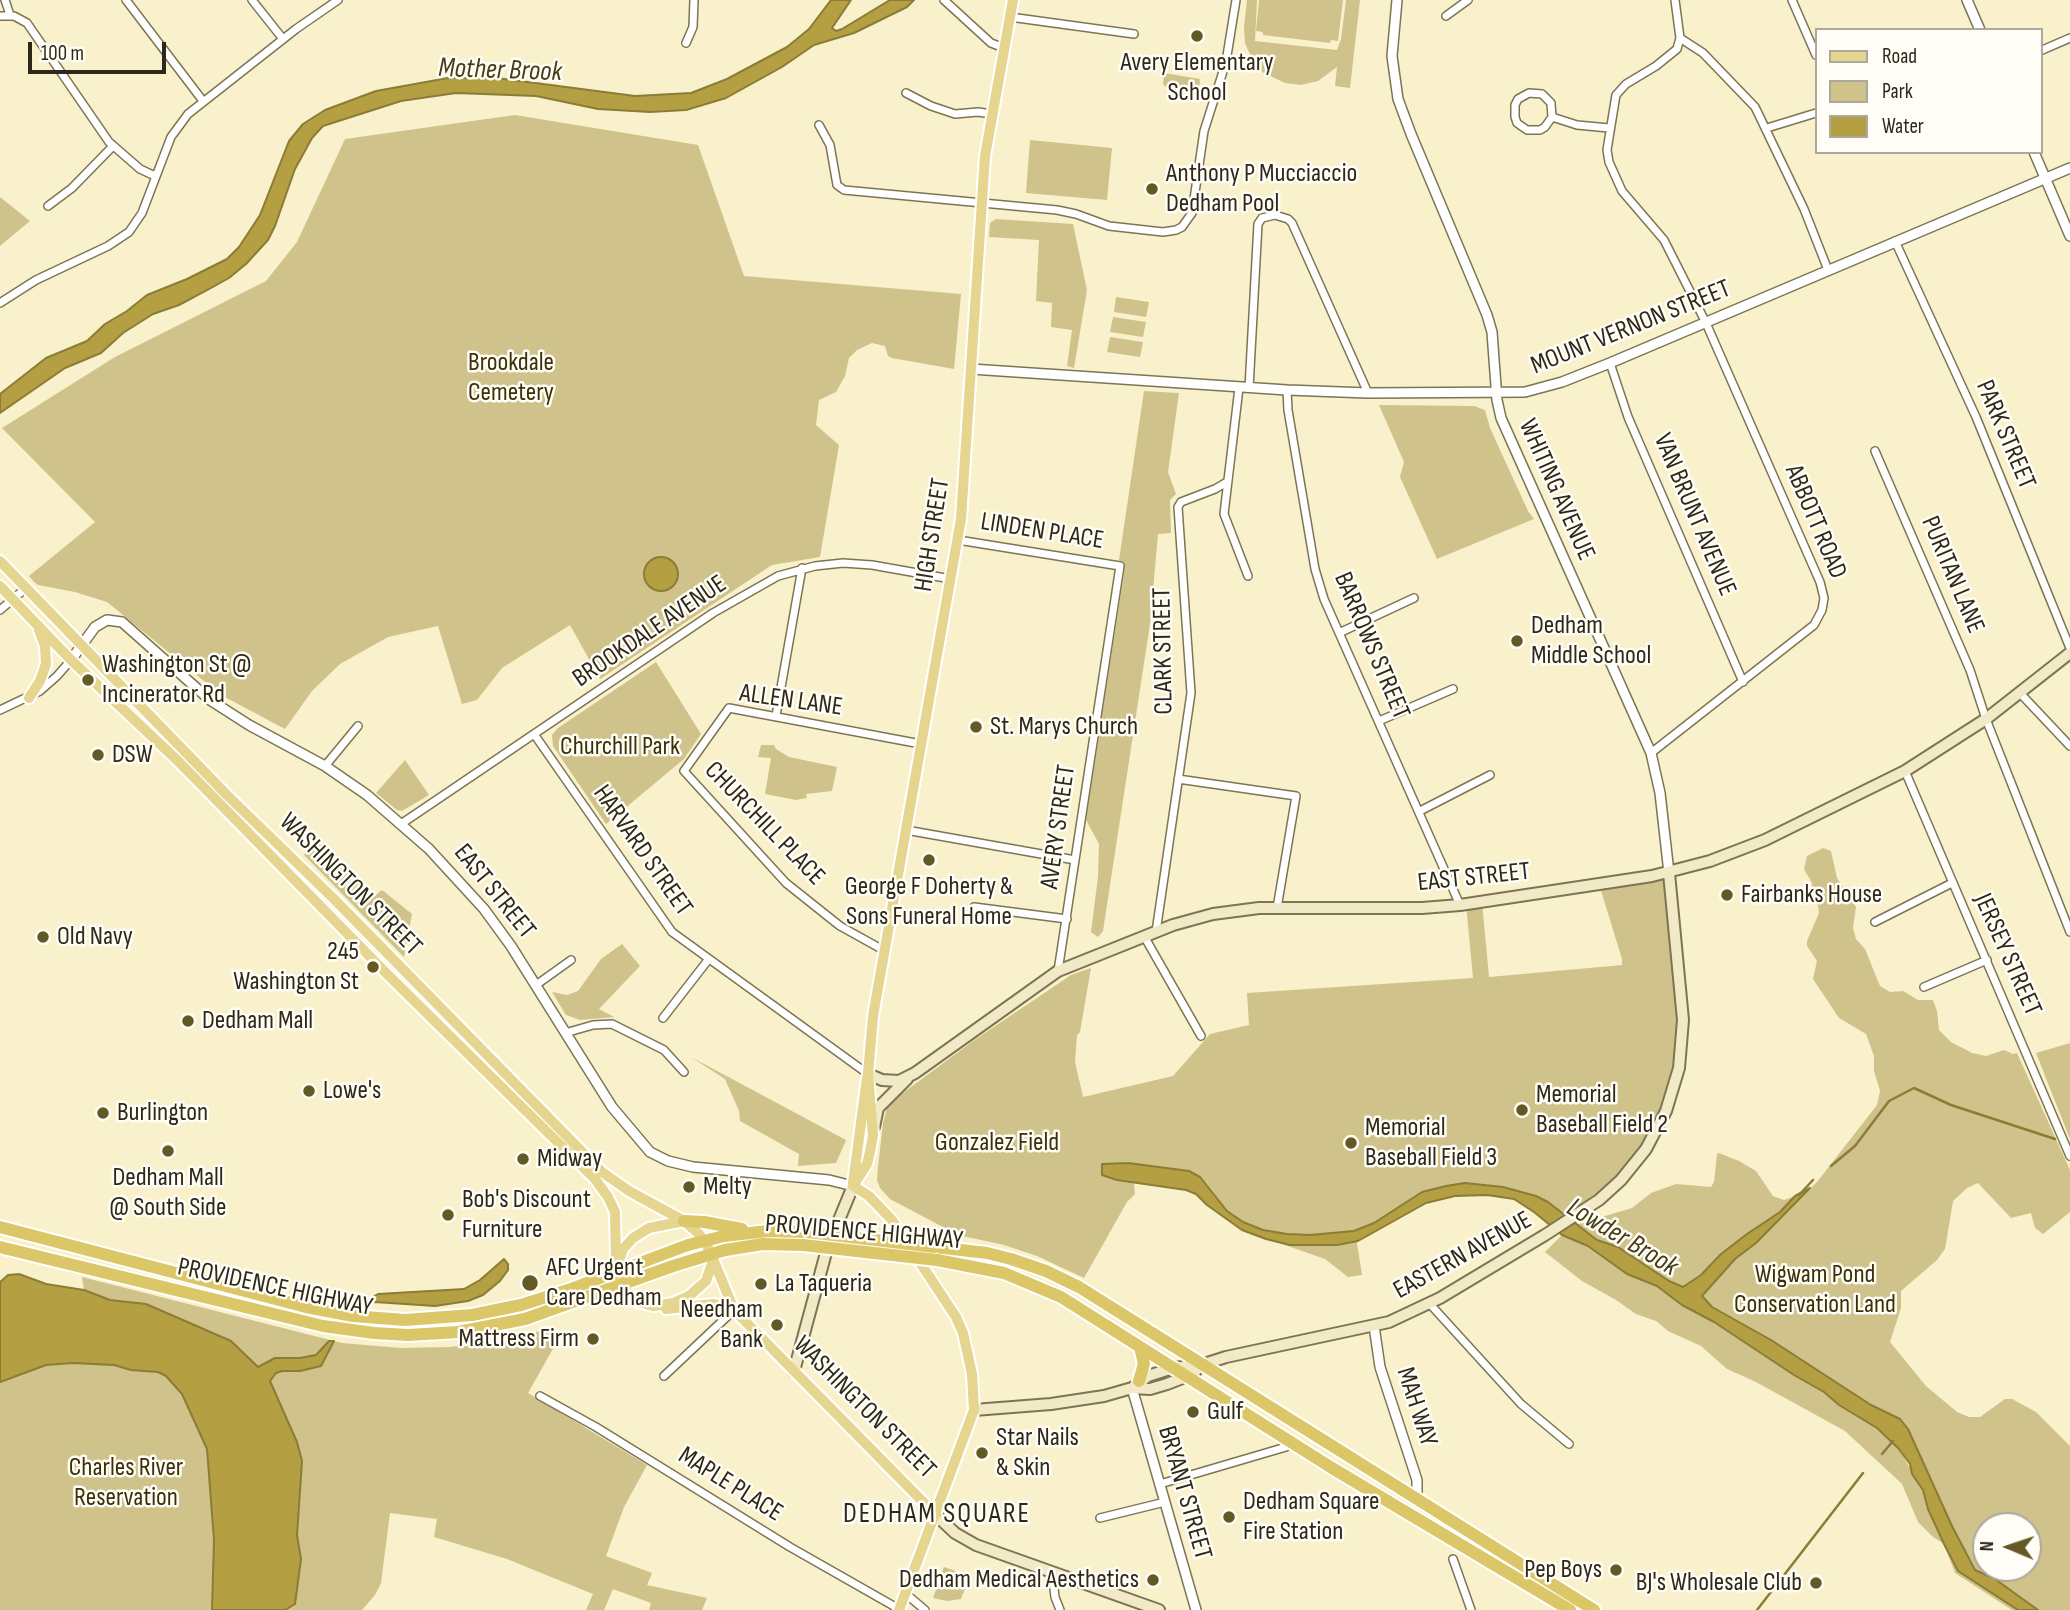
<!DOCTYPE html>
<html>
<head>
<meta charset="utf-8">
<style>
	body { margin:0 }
	#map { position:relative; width:2070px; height:1610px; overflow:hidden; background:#f9f1cb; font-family:"Sofia Sans Condensed",sans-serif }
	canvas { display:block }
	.legend { position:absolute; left:1815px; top:28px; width:228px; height:126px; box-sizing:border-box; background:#fffdf6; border:2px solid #aba89e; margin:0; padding:9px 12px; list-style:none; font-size:21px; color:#2c291b }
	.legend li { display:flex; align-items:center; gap:14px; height:35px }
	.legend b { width:35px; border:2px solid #aba89e }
	.north { position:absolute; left:1972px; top:1512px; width:70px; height:70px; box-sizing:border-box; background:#fffdf6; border:2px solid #aba89e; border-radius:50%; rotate:272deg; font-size:19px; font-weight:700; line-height:28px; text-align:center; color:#2c291b }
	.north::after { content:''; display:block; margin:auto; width:24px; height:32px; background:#645824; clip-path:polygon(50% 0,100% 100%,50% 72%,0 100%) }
	.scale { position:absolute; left:28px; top:42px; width:138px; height:32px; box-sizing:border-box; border:4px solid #2c291b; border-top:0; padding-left:9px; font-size:21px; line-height:24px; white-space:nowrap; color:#2c291b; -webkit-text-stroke:5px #fffdf6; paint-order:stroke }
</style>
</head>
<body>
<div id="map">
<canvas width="2070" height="1610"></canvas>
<ul class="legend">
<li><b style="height:9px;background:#e5d58e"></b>Road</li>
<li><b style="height:19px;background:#cfc28b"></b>Park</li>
<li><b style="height:19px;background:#b49f42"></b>Water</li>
</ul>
<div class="north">N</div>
<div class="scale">100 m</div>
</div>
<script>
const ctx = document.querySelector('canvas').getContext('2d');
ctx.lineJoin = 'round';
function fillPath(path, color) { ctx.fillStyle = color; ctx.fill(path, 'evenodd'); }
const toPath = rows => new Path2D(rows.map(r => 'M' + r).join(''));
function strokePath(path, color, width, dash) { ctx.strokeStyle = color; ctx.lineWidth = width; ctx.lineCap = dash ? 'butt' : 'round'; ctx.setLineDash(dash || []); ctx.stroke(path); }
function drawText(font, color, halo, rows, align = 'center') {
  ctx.font = font + ' "Sofia Sans Condensed",sans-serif'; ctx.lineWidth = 5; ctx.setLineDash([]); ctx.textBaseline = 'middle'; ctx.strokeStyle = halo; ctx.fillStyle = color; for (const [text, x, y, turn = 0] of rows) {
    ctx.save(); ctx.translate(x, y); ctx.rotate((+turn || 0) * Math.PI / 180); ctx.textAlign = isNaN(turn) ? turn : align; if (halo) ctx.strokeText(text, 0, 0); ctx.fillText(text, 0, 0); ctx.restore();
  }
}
const green = toPath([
	[1247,0,1257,0,1255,41,1337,50,1341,39,1346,0,1360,0,1350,88,1335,86,1337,67,1318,81,1301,85,1285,83,1262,72,1252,59,1245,43,1244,27],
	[1259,0,1343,0,1338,41,1331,40,1330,43,1263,35,1263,32,1256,31],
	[1164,73,1200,79,1199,93,1167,88,1163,84],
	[515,115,698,145,744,276,961,294,954,369,892,358,888,356,885,346,872,343,857,350,849,358,845,376,836,392,819,400,816,425,839,445,820,557,772,565,600,679,570,625,502,668,477,700,462,704,438,626,388,637,340,664,312,691,285,729,221,695,107,602,75,592,38,585,34,582,29,576,95,522,2,428,115,357,266,281,297,242,345,139],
	[1030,140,1112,148,1107,200,1026,193],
	[0,197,30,221,0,246],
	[996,219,1073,224,1087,290,1074,368,1067,366,1072,330,1051,327,1052,303,1036,301,1039,240,989,237,990,223],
	[1116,297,1149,302,1146,317,1114,312],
	[1113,317,1146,322,1143,337,1110,332],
	[1110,337,1143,342,1140,357,1107,352],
	[1144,391,1179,393,1168,472,1176,494,1170,500,1171,533,1158,534,1150,624,1103,931,1098,937,1091,932,1098,877,1099,844,1086,820,1124,574,1123,563,1119,560],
	[1379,405,1474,406,1485,410,1490,428,1528,511,1534,519,1437,559,1400,477,1404,462],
	[656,662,701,734,684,759,606,824,553,746,552,735,558,728],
	[761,745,774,745,776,749,789,757,837,767,832,791,806,794,807,798,796,800,765,794,771,758,758,757],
	[405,760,429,795,402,811,397,810,376,793],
	[317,841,372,898,382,890,412,914,404,957,304,855],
	[1823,848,1831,851,1837,878,1856,907,1853,928,1856,939,1865,949,1880,986,1890,992,1903,991,1918,1000,1933,1000,1937,1011,1939,1030,1951,1042,1972,1053,1986,1056,2004,1050,2013,1054,2017,1053,2070,1170,2070,1212,2043,1234,2035,1228,2031,1213,2011,1218,1978,1183,1967,1188,1953,1201,1945,1249,1937,1260,1901,1291,1901,1308,1890,1342,1926,1386,1957,1412,1969,1417,1980,1417,2005,1399,2012,1399,2036,1412,2070,1446,2070,1610,2012,1610,1955,1573,1944,1544,1933,1537,1918,1522,1902,1484,1845,1431,1756,1382,1727,1369,1701,1346,1668,1331,1656,1321,1636,1314,1616,1300,1582,1281,1545,1252,1562,1235,1588,1246,1627,1274,1657,1286,1765,1356,1749,1329,1712,1307,1701,1296,1735,1259,1817,1182,1877,1105,1880,1091,1874,1071,1874,1056,1866,1034,1839,1018,1813,979,1817,961,1807,946,1807,941,1819,913,1817,900,1811,891,1812,883,1804,869,1807,856],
	[1769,1359,1907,1439,1942,1540,1928,1509,1923,1490,1898,1448,1877,1428,1839,1405,1824,1392],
	[1986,1526,2028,1526,2028,1568,1986,1568],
	[1669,873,1682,1002,1675,1083,1638,1160,1570,1220,1536,1196,1523,1192,1484,1184,1446,1186,1422,1192,1374,1223,1355,1231,1362,1275,1348,1277,1325,1259,1242,1230,1207,1205,1175,1171,1132,1167,1135,1194,1127,1202,1084,1278,1037,1256,1004,1245,958,1235,890,1199,880,1188,877,1180,878,1167,883,1123,888,1104,973,1041,1071,975,1091,968,1080,1032,1077,1035,1075,1062,1083,1097,1173,1076,1210,1034,1249,1025,1247,993,1473,978,1466,904,1482,902,1489,977,1622,965,1622,959,1599,884],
	[622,944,640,966,599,1009,614,1017,580,1020,566,1015,552,992,567,995,578,991,601,959],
	[2070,1043,2070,1139,2036,1053],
	[691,1057,846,1140,836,1163,798,1166,799,1154,740,1121,739,1111,725,1079],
	[1719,1153,1739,1161,1756,1171,1773,1196,1784,1200,1795,1196,1780,1212,1747,1234,1721,1254,1701,1275,1683,1287,1669,1281,1618,1247,1597,1240,1575,1225,1632,1208,1651,1193,1676,1184,1711,1187,1714,1182,1717,1154],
	[82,1277,342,1343,401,1348,450,1347,499,1341,545,1330,555,1336,554,1347,528,1393,647,1465,624,1507,606,1556,652,1573,647,1585,707,1598,702,1610,649,1610,651,1603,613,1589,604,1610,586,1610,593,1594,507,1559,434,1537,437,1519,390,1513,381,1583,375,1595,362,1610,280,1610,294,1570,130,1301,110,1300,84,1290],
	[0,1335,182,1356,252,1610,0,1610],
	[944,1567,970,1576,961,1599,947,1601,933,1598]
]);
const water = toPath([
	[831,0,851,0,832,28,836,31,842,29,890,0,914,0,907,7,854,33,814,45,782,67,726,98,686,110,650,112,598,109,536,96,456,93,401,101,323,126,312,138,295,169,275,226,268,240,246,264,229,278,211,288,179,305,153,314,123,333,101,353,65,368,0,413,0,394,46,358,87,341,105,324,127,311,147,295,187,279,227,259,239,247,260,215,289,141,303,124,325,110,376,91,448,78,497,78,635,96,691,93,727,79,787,47,809,29,831,0],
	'644 574a17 17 0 1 1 34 0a17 17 0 1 1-34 0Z',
	[1128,1163,1189,1171,1200,1177,1227,1211,1243,1222,1263,1230,1287,1234,1310,1235,1354,1231,1374,1223,1422,1192,1446,1186,1465,1183,1503,1187,1536,1196,1548,1202,1597,1240,1618,1247,1669,1281,1683,1287,1701,1275,1721,1254,1747,1234,1780,1212,1795,1196,1810,1188,1756,1243,1735,1259,1702,1296,1712,1307,1771,1340,1871,1405,1900,1419,1908,1429,1952,1526,1975,1570,1995,1579,2038,1610,2018,1610,1958,1571,1944,1544,1928,1509,1923,1490,1912,1474,1910,1464,1898,1448,1877,1428,1839,1405,1824,1392,1794,1375,1714,1322,1682,1305,1657,1286,1627,1274,1588,1246,1562,1235,1534,1212,1514,1199,1487,1195,1455,1196,1426,1203,1358,1241,1337,1245,1290,1245,1266,1239,1242,1230,1207,1205,1196,1194,1186,1190,1117,1180,1102,1175,1102,1164,1128,1163],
	[504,1259,508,1264,508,1270,500,1281,483,1295,468,1301,435,1306,375,1302,360,1304,378,1294,464,1289,480,1280,504,1259],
	[19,1274,46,1284,84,1290,110,1300,146,1304,231,1341,258,1367,275,1358,300,1358,316,1355,329,1341,334,1341,321,1366,300,1371,282,1371,276,1373,270,1381,297,1442,302,1461,297,1535,301,1559,295,1604,285,1610,212,1610,214,1540,207,1449,182,1394,166,1376,158,1372,131,1370,114,1365,73,1363,46,1365,0,1382,0,1282,8,1275,19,1274]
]);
const stream = toPath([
	[1831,1166,1855,1146,1889,1101,1914,1088,1951,1105,2055,1139],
	[1799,1195,1813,1180],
	[1882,1454,1893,1441],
	[1757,1610,1863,1473]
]);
const minor = toPath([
	[5,0,10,15],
	[126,0,203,101],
	[252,0,283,39],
	[944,0,991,43,1004,48],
	[1792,0,1816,55],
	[0,16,14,16,27,23,109,142,140,169,155,176],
	[1446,16,1468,0],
	[1010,17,1134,34],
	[1680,38,1703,53,1755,107,1804,209,1828,270],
	[686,43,693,27,694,0],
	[2040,51,2070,38],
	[906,93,931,106,955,114,978,112,992,114],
	[1552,117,1551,103,1542,94,1529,93,1518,99,1515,105,1515,117,1517,123,1527,130,1540,130,1545,127,1552,117,1577,125,1609,128],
	[819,125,830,145,837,185,844,190,1057,210,1076,214,1109,226,1163,232,1176,230,1182,227,1192,213,1204,131,1226,62,1236,0],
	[1767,128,1816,113],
	[48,206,72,188,113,146],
	[1895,241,1976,417,2070,648],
	[0,303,36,280,108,246,129,232,142,213,171,137,188,114,296,29,338,0],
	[1610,363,1628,417,1743,682],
	[1239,388,1224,514,1248,576],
	[1249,388,1258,224,1262,218,1275,215,1288,219,1292,223,1368,393],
	[1287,390,1288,410,1315,569,1324,599,1460,905],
	[1875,451,1970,670,1986,719,2070,932],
	[958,540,1120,566,1058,971],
	[0,610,26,588],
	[1339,633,1414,598],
	[2019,692,2070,746],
	[0,710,40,691,57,676,71,660],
	[776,716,802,568],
	[1379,721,1453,689],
	[534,734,672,932,868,1074],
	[1651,753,1814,625,1822,610,1824,598,1820,582,1706,323,1664,240,1622,191,1609,162,1607,150,1616,95,1626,84,1656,66,1677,49,1680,38,1675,0],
	[325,766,358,726],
	[1905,771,2070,1156],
	[1178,779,1296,796,1277,908],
	[1420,811,1490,775],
	[401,824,713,613,778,576,815,566,843,563,872,565,951,579],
	[906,830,1075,860],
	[974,907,1067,919],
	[1875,922,1952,883],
	[1156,932,1191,693,1178,507,1181,502,1215,489,1227,482],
	[1144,936,1201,1036],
	[885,951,840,926,786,883,684,771,729,708,921,744],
	[536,985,571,960],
	[1924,987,1987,960],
	[663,1018,708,960],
	[565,1033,593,1025,612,1024,664,1050,684,1072],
	[1429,1303,1521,1404,1569,1444],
	[664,1376,734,1310],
	[540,1396,596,1427,790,1547,899,1609],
	[1160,1484,1286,1447],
	[1100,1518,1165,1502],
	[1453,1559,1471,1610],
	[1052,1572,1055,1597,1060,1610],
	[906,1594,925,1610]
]);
const tertiary = toPath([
	[1397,0,1392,56,1398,99,1411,134,1487,315,1492,332,1497,400,1501,418,1651,753,1660,793,1669,873],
	[1967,0,1980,30],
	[2034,152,2070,236],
	[971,369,1287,390,1368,393,1525,392,1562,382,1610,363,2070,168],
	[71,660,95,627,107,620,122,622,210,700,249,725,325,766,367,795,429,849,484,909,511,946,612,1107,650,1152,668,1161,693,1167,829,1180,853,1186],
	[1374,1326,1380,1367,1417,1480,1417,1500],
	[1132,1388,1196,1610]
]);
const secondary = toPath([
	[868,1074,882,1080,899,1081,915,1073,1058,971,1173,925,1213,914,1259,908,1422,908,1460,905,1652,876,1710,861,1765,840,1905,771,1986,719,2070,653],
	[874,1127,878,1108,907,1079],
	[794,1371,827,1249,853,1186],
	[1132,1388,1150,1389,1167,1384,1193,1374,1201,1365],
	[974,1410,1051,1404,1104,1396,1132,1388,1148,1376,1173,1368,1201,1365,1226,1357,1389,1322,1440,1298,1545,1235,1599,1200,1621,1180,1646,1149,1666,1111,1679,1068,1683,1020,1669,873],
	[936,1515,955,1533,976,1545,1159,1610]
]);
const primary = toPath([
	[0,561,227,795,334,899,602,1172,629,1191,684,1221,699,1234,707,1245,713,1261,706,1281,689,1296,673,1303,653,1306,638,1302,625,1290,618,1274,618,1263,623,1249,633,1238,649,1228,684,1221],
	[0,586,71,660,178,761,386,973,595,1179,608,1197,615,1212,616,1258],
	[29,698,40,681,46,664,45,646,39,630],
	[853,1183,867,1078],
	[853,1186,867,1164,870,1152,873,1135,868,1074,873,1016,961,519,985,156,1013,0],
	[853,1186,869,1196,892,1220,956,1317,963,1333,972,1374,974,1410,899,1610],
	[713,1259,734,1310,936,1515],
	[666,1309,714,1304,734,1310]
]);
const trunk = toPath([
	[684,1221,704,1222,742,1229],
	[0,1227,306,1307,353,1316,405,1320,472,1315,521,1305,568,1290,688,1245,724,1236,768,1231,808,1232],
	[0,1247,323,1326,374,1333,408,1335,458,1332,525,1319,673,1266,725,1250,763,1244,803,1245],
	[935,1247,987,1253,1011,1259,1046,1271,1079,1287,1594,1610],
	[937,1260,1004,1273,1061,1297,1332,1468,1570,1610],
	[1139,1381,1144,1364,1140,1347]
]);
const trunkBridge = toPath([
	[808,1232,935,1247],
	[803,1245,937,1260]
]);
const markers = [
	[1197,36,7,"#645824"],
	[1152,189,7,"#645824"],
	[1517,641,7,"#645824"],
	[88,680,7,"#645824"],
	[976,727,7,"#645824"],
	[98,755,7,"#645824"],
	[929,860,7,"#645824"],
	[1727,895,7,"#645824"],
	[43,937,7,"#645824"],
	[373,967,7,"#645824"],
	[188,1021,7,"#645824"],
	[309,1091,7,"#645824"],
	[1522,1110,7,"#645824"],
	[103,1113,7,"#645824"],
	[1351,1143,7,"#645824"],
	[168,1151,7,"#645824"],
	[523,1159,7,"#645824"],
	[689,1187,7,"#645824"],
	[448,1215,7,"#645824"],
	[530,1283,9,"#645824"],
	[761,1284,7,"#645824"],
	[777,1325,7,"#645824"],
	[593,1339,7,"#645824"],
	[1193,1412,7,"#645824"],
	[982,1453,7,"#645824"],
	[1229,1517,7,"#645824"],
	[1616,1570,7,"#645824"],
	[1153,1580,7,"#645824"],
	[1816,1583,7,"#645824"]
];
const poiNames = [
	["Avery Elementary",1197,63,"center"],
	["School",1197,93,"center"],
	["Anthony P Mucciaccio",1166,174],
	["Dedham Pool",1166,204],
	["Dedham",1531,626],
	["Middle School",1531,656],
	["Washington St @",102,665],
	["Incinerator Rd",102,695],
	["St. Marys Church",990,727],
	["DSW",112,755],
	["George F Doherty &",929,887,"center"],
	["Sons Funeral Home",929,917,"center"],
	["Fairbanks House",1741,895],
	["Old Navy",57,937],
	["245",359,952,"right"],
	["Washington St",359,982,"right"],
	["Dedham Mall",202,1021],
	["Lowe's",323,1091],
	["Memorial",1536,1095],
	["Baseball Field 2",1536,1125],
	["Burlington",117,1113],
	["Memorial",1365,1128],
	["Baseball Field 3",1365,1158],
	["Midway",537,1159],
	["Dedham Mall",168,1178,"center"],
	["@ South Side",168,1208,"center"],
	["Melty",703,1187],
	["Bob's Discount",462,1200],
	["Furniture",462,1230],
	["AFC Urgent",546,1268],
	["Care Dedham",546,1298],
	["La Taqueria",775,1284],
	["Needham",763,1310,"right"],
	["Bank",763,1340,"right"],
	["Mattress Firm",579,1339,"right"],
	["Gulf",1207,1412],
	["Star Nails",996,1438],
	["& Skin",996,1468],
	["Dedham Square",1243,1502],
	["Fire Station",1243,1532],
	["Pep Boys",1602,1570,"right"],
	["Dedham Medical Aesthetics",1139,1580,"right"],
	["BJ's Wholesale Club",1802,1583,"right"]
];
const streetNames = [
	["MOUNT VERNON STREET",1631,328,-22],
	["PARK STREET",2005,435,67],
	["WHITING AVENUE",1556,490,66],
	["VAN BRUNT AVENUE",1694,515,67],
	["ABBOTT ROAD",1815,522,67],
	["LINDEN PLACE",1042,532,9],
	["HIGH STREET",933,535,-81],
	["PURITAN LANE",1952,575,67],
	["BROOKDALE AVENUE",650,632,-34],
	["BARROWS STREET",1371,646,67],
	["CLARK STREET",1164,651,-91],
	["ALLEN LANE",791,701,8],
	["CHURCHILL PLACE",764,824,46],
	["AVERY STREET",1059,827,-82],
	["HARVARD STREET",642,851,55],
	["EAST STREET",1474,878,-6],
	["WASHINGTON STREET",350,885,45],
	["EAST STREET",494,892,51],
	["JERSEY STREET",2007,955,66],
	["PROVIDENCE HIGHWAY",864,1233,5],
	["EASTERN AVENUE",1463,1256,-29],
	["PROVIDENCE HIGHWAY",275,1288,12],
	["MAH WAY",1416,1407,72],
	["WASHINGTON STREET",864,1408,45],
	["MAPLE PLACE",730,1485,32],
	["BRYANT STREET",1184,1493,74]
];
const parkNames = [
	["Brookdale",511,363],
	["Cemetery",511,393],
	["Churchill Park",620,747],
	["Gonzalez Field",997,1143],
	["Wigwam Pond",1815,1275],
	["Conservation Land",1815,1305],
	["Charles River",126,1468],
	["Reservation",126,1498]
];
const waterNames = [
	["Mother Brook",500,71,2],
	["Lowder Brook",1622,1238,31]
];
const neighbourhoodNames = [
	["DEDHAM SQUARE",937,1515]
];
fillPath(green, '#cfc28b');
fillPath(water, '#b49f42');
strokePath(water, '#8b7c36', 2);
strokePath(stream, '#8b7c36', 2.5);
strokePath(minor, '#7c7553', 10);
strokePath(tertiary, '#7c7553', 12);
strokePath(secondary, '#7c7553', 14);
strokePath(primary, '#fff', 14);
strokePath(trunk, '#fff', 16);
strokePath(minor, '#fff', 7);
strokePath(tertiary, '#fff', 9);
strokePath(secondary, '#f2eac6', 10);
strokePath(primary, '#e5d58e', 10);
strokePath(trunk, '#dcc768', 12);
strokePath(trunkBridge, '#fff', 16, []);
strokePath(trunkBridge, '#dcc768', 12);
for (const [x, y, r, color] of markers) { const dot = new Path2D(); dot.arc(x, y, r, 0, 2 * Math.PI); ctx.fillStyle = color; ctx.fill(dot); strokePath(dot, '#fffdf6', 2.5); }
drawText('26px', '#2c291b', '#fffdf6', poiNames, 'left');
drawText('26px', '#2c291b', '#fffdf6', streetNames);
drawText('26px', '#3a3108', '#fffdf6', parkNames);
drawText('italic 28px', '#453d15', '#fffdf6', waterNames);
ctx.letterSpacing = '2px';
drawText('28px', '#2c291b', '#fffdf6', neighbourhoodNames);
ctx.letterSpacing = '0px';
</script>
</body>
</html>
